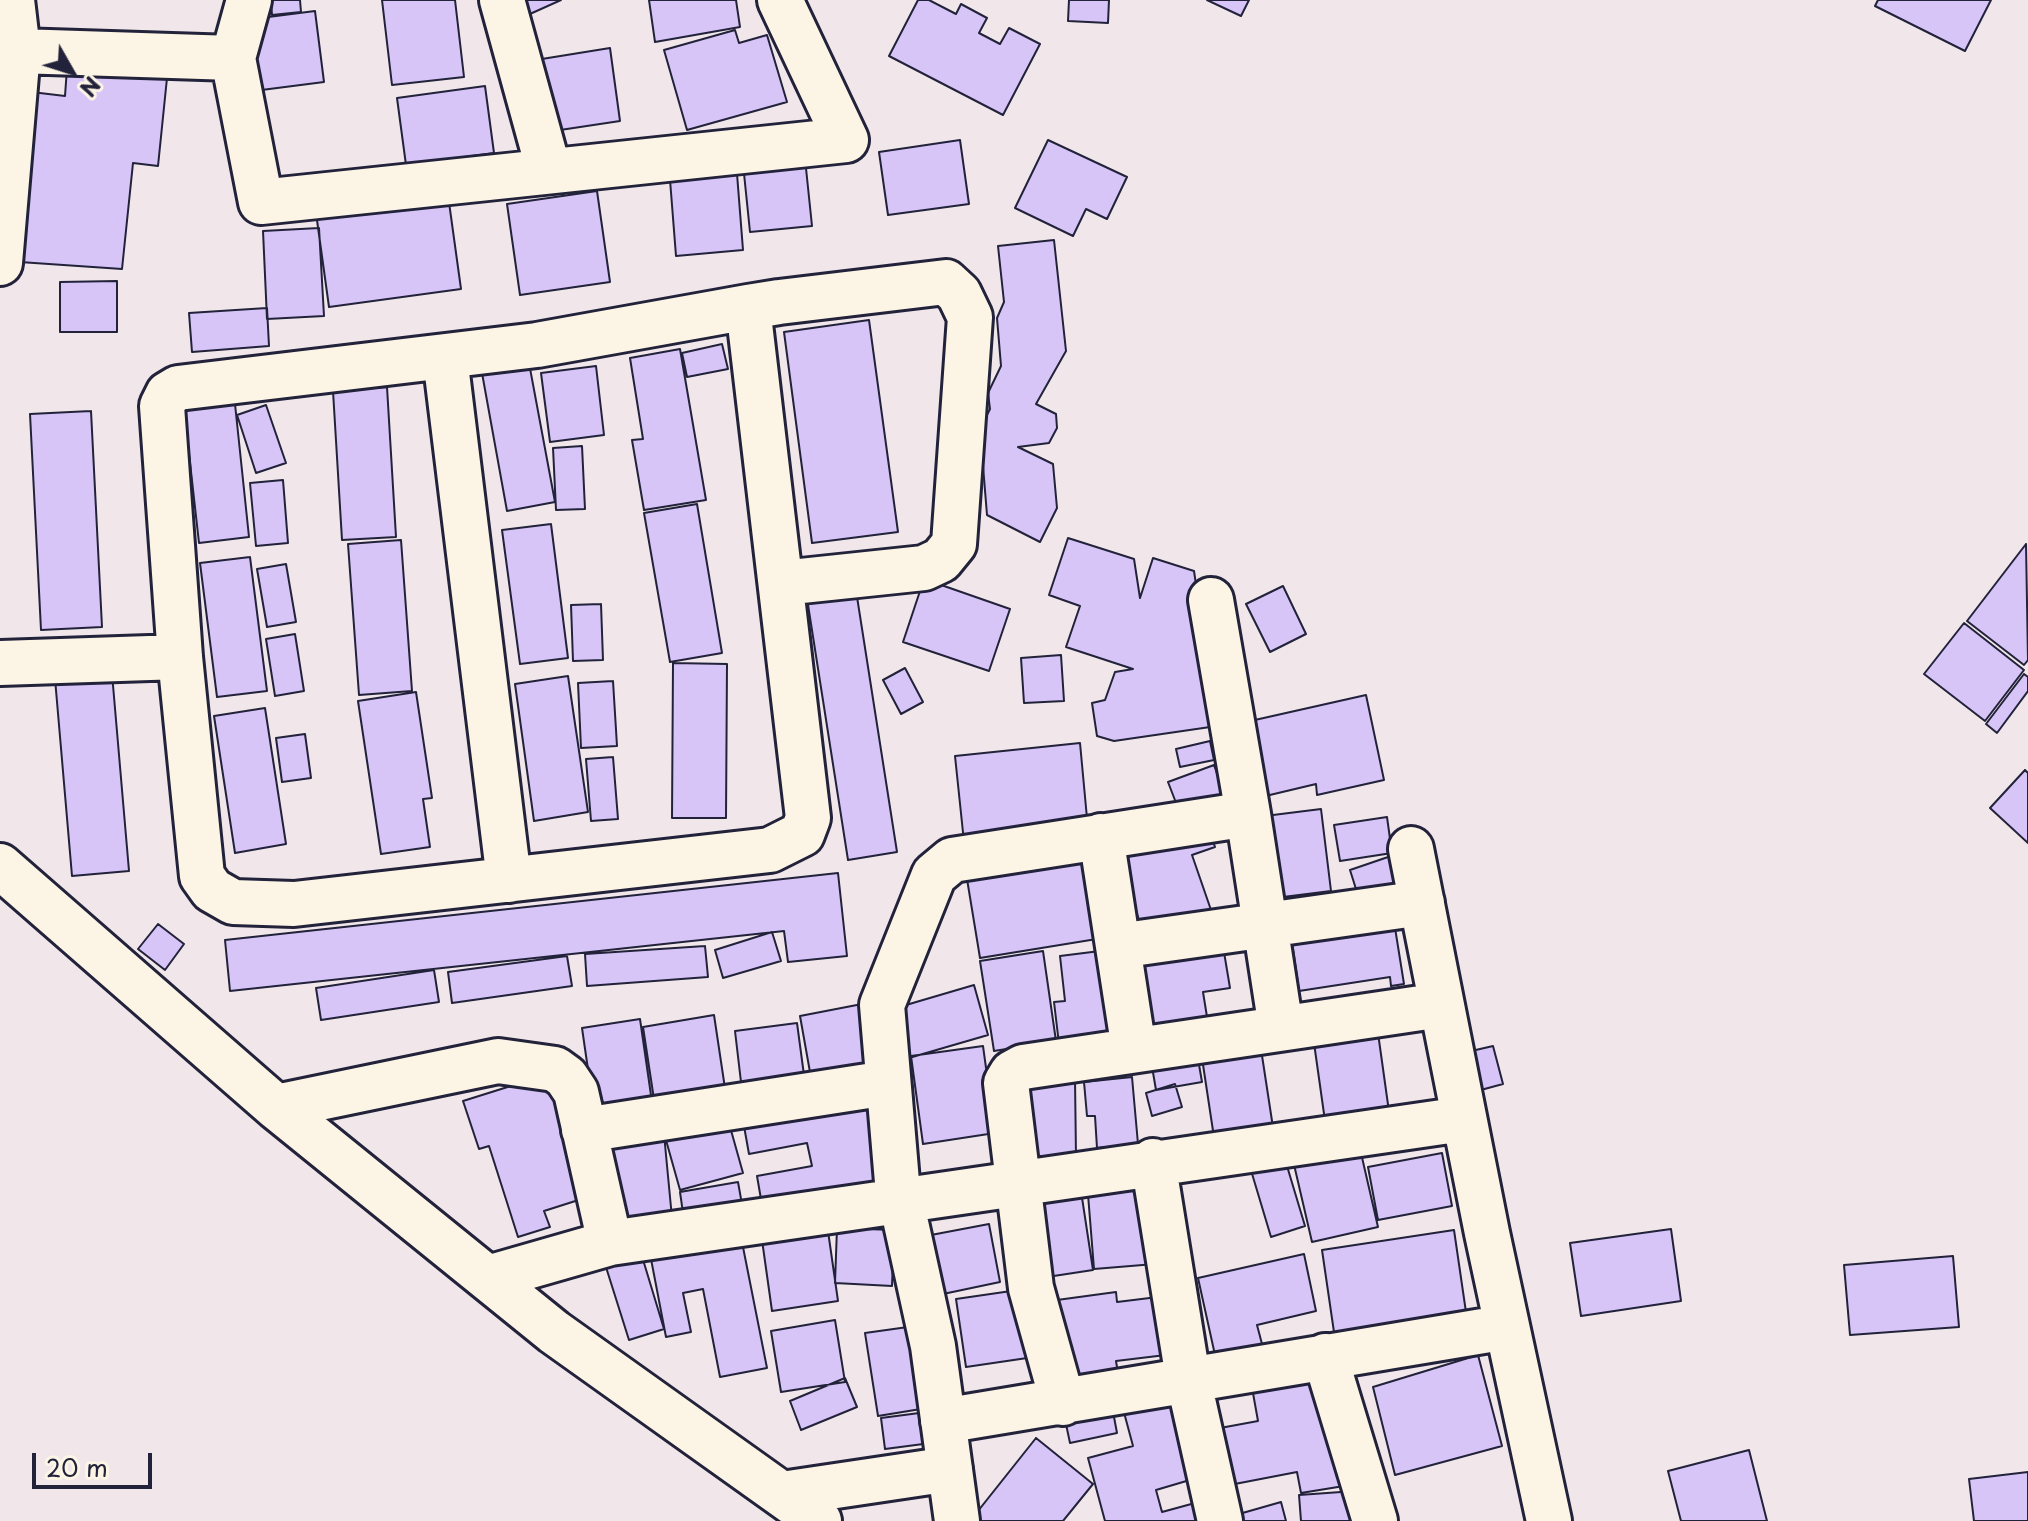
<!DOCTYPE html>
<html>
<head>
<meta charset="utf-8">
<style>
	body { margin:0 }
	#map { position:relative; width:2028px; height:1521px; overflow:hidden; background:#f1e7ea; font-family:"Playpen Sans",sans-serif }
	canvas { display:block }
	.north { position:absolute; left:32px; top:32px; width:80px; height:80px; -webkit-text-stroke:6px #fcf5e5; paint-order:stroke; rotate:129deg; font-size:22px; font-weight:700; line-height:32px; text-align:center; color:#22223b }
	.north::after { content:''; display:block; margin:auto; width:28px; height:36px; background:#22223b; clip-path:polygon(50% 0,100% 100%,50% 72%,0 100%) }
	.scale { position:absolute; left:32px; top:1453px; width:120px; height:36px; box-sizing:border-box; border:4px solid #22223b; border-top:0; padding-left:10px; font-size:24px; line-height:28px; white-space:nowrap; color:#22223b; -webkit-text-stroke:6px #fcf5e5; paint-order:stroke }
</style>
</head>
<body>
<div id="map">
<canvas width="2028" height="1521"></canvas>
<div class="north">N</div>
<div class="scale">20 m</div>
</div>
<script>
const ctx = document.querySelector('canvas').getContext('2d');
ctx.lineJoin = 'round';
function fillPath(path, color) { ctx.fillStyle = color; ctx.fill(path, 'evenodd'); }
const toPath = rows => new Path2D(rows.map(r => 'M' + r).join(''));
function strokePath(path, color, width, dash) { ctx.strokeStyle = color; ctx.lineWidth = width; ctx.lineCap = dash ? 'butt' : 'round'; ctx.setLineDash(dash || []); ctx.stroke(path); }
const building = toPath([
	[271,0,300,0,301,12,272,15,271,0],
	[382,0,455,0,464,77,392,85,382,0],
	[514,0,561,0,521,18,514,0],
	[649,0,736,0,740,27,655,42,649,0],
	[918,0,929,0,956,14,961,4,987,18,979,33,1000,44,1009,28,1040,44,1003,115,889,56,918,0],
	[1069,0,1109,0,1108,23,1068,21,1069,0],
	[1207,0,1249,0,1241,16,1207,0],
	[1878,0,1991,0,1965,51,1875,6,1878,0],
	[315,11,324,82,246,92,237,21,315,11],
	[735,30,739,43,767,35,787,102,687,130,664,50,735,30],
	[610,48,620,121,527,135,517,63,610,48],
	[67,68,167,78,158,166,133,163,122,269,5,261,23,91,65,96,67,68],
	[485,86,494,153,406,165,397,98,485,86],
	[960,140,969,204,888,215,879,152,960,140],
	[1048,140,1127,177,1107,219,1086,209,1073,236,1015,208,1048,140],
	[804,149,812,226,750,232,742,154,804,149],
	[736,161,743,250,676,256,669,167,736,161],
	[597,191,610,282,520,295,507,204,597,191],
	[448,195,461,289,329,307,316,213,448,195],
	[319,228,324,316,267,319,263,231,319,228],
	[1054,240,1066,351,1036,404,1056,414,1057,428,1049,443,1018,447,1053,464,1057,508,1040,542,987,515,980,429,990,409,988,393,1001,366,997,318,1004,302,998,246,1054,240],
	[117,281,117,332,60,332,60,282,117,281],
	[267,308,269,346,192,352,189,313,267,308],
	[869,320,898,532,812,543,784,332,869,320],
	[722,344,728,369,687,377,682,353,722,344],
	[680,349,706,500,644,510,632,440,643,439,630,358,680,349],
	[529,363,555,502,507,511,482,373,529,363],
	[596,366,604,435,550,442,541,373,596,366],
	[387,387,396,537,342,540,333,391,387,387],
	[235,404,249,537,199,543,184,409,235,404],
	[266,405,286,463,256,473,237,415,266,405],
	[91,411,102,627,41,630,30,414,91,411],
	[582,446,585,509,556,510,553,448,582,446],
	[283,480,288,543,256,546,250,483,283,480],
	[697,504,722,653,670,662,644,513,697,504],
	[551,524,568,658,520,664,502,530,551,524],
	[1068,538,1134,559,1140,598,1153,558,1194,571,1217,726,1114,741,1097,736,1092,703,1105,700,1115,672,1133,669,1066,647,1080,606,1049,595,1068,538],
	[401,540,412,691,359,695,348,544,401,540],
	[2026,544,2028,660,2024,665,1967,621,2026,544],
	[250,557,267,691,217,697,200,563,250,557],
	[286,564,296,622,267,627,257,569,286,564],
	[924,579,1010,609,989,671,903,642,924,579],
	[855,584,897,852,848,860,806,592,855,584],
	[1283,586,1306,634,1270,652,1246,604,1283,586],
	[601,604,603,660,573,661,571,605,601,604],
	[1964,623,2024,670,1985,721,1924,674,1964,623],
	[295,634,304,691,275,696,266,639,295,634],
	[1061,655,1064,701,1024,703,1021,658,1061,655],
	[111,662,129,871,72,876,54,667,111,662],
	[673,663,727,664,726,818,672,818,673,663],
	[905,668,923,702,901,714,883,680,905,668],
	[2024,674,2028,677,2028,691,1997,733,1986,724,2024,674],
	[568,676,588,812,534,821,515,684,568,676],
	[613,681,617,746,581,748,578,683,613,681],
	[416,692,432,798,423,799,430,847,381,854,358,701,416,692],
	[1366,695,1384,780,1317,795,1316,784,1253,799,1237,724,1366,695],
	[265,708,286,844,235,853,214,716,265,708],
	[305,734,311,778,282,782,276,738,305,734],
	[1210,741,1214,760,1180,767,1176,749,1210,741],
	[1080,743,1088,829,964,842,955,756,1080,743],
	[613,757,618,819,591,821,586,759,613,757],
	[1214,765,1228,804,1183,821,1168,782,1214,765],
	[2025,770,2028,773,2028,843,1990,808,2025,770],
	[1321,809,1331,891,1267,899,1257,817,1321,809],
	[1387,817,1392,853,1340,861,1334,825,1387,817],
	[1207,824,1215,847,1192,855,1211,910,1144,934,1118,860,1182,838,1207,824],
	[1391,856,1403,891,1361,905,1350,870,1391,856],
	[1095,858,1109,937,980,958,967,879,1095,858],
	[838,873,847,956,788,962,784,931,230,991,225,940,838,873],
	[1392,909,1404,984,1391,986,1390,977,1299,991,1290,928,1392,909],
	[158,924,184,944,165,970,138,949,158,924],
	[772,932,781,961,723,978,715,950,772,932],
	[705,946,708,977,587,986,585,954,705,946],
	[1136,949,1224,952,1230,988,1203,992,1208,1023,1149,1033,1136,949],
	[1108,950,1118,1037,1059,1044,1054,1002,1065,1001,1060,956,1108,950],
	[1043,951,1056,1041,994,1051,980,961,1043,951],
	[567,956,572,986,452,1003,448,972,567,956],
	[434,970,439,1002,321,1020,316,988,434,970],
	[974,985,988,1035,902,1060,889,1010,974,985],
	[862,1004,875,1078,813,1089,800,1016,862,1004],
	[714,1015,726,1095,655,1106,643,1027,714,1015],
	[640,1019,652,1102,594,1111,582,1028,640,1019],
	[797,1023,806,1090,743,1099,735,1031,797,1023],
	[1378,1033,1391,1126,1327,1135,1314,1043,1378,1033],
	[983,1046,995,1133,923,1144,911,1056,983,1046],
	[1493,1046,1503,1084,1477,1091,1467,1052,1493,1046],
	[1196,1047,1202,1082,1156,1090,1150,1055,1196,1047],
	[1261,1049,1274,1134,1215,1144,1202,1058,1261,1049],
	[549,1074,588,1197,544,1211,550,1227,518,1237,489,1146,479,1149,463,1101,549,1074],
	[1132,1077,1138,1144,1097,1148,1095,1116,1087,1116,1084,1082,1132,1077],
	[1075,1079,1076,1156,1029,1156,1028,1080,1075,1079],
	[1175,1084,1182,1107,1152,1116,1146,1093,1175,1084],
	[869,1093,885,1183,762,1205,757,1176,812,1166,807,1143,749,1154,742,1115,869,1093],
	[727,1116,743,1173,680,1190,664,1133,727,1116],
	[664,1134,672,1218,609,1225,601,1140,664,1134],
	[1358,1140,1378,1227,1312,1242,1292,1156,1358,1140],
	[1442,1153,1452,1206,1378,1220,1368,1167,1442,1153],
	[1284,1156,1305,1226,1271,1237,1250,1167,1284,1156],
	[1147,1177,1155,1264,1094,1269,1087,1182,1147,1177],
	[738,1182,743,1210,684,1220,680,1192,738,1182],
	[1081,1191,1093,1270,1034,1279,1022,1200,1081,1191],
	[989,1224,1000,1282,943,1294,931,1235,989,1224],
	[837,1228,894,1230,892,1286,835,1283,837,1228],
	[1671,1229,1681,1301,1581,1316,1570,1243,1671,1229],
	[1454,1230,1467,1319,1335,1339,1322,1250,1454,1230],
	[828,1231,838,1301,772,1311,762,1240,828,1231],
	[742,1242,767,1368,720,1377,703,1289,683,1293,691,1332,666,1337,651,1259,742,1242],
	[641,1253,664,1329,629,1340,605,1264,641,1253],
	[1304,1254,1316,1311,1257,1325,1262,1344,1215,1355,1198,1278,1304,1254],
	[1953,1256,1959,1327,1850,1335,1844,1265,1953,1256],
	[1025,1289,1034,1357,966,1367,956,1299,1025,1289],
	[1116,1292,1117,1302,1166,1296,1174,1354,1116,1361,1118,1373,1066,1379,1057,1300,1116,1292],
	[835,1320,845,1382,781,1392,771,1331,835,1320],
	[915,1326,927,1408,878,1416,865,1333,915,1326],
	[1478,1355,1502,1446,1395,1475,1373,1387,1478,1355],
	[1322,1369,1344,1486,1301,1493,1297,1472,1214,1488,1204,1431,1258,1421,1251,1382,1322,1369],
	[845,1378,857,1407,801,1430,790,1401,845,1378],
	[1176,1390,1200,1477,1156,1490,1162,1512,1206,1500,1212,1521,1105,1521,1088,1458,1133,1446,1122,1405,1176,1390],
	[1111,1401,1117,1433,1070,1443,1063,1410,1111,1401],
	[927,1412,931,1443,885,1449,881,1418,927,1412],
	[1036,1438,1093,1484,1063,1521,970,1521,1036,1438],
	[1749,1450,1767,1521,1681,1521,1668,1471,1749,1450],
	[2028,1472,2028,1521,1974,1521,1969,1479,2028,1472],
	[1355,1491,1358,1521,1301,1521,1299,1495,1355,1491],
	[1281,1502,1286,1521,1226,1521,1225,1518,1281,1502]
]);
const street = toPath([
	[502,0,549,171],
	[18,51,233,58,261,202,846,140,780,0],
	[233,58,249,0],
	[0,263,18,51,12,0],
	[748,307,808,818,802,834,770,850,294,904,233,902,212,890,202,876,180,657,162,406,168,394,178,388,537,345,748,307,779,302,946,282,959,294,970,317,954,544,941,560,924,568,782,583],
	[445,357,509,880],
	[0,663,180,657],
	[1248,814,1281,1028],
	[1101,836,1134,1050],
	[1411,849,1487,1233,1549,1521],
	[0,866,276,1107,554,1332,819,1521],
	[1118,946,1422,903],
	[276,1107,498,1061,555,1069,566,1077,576,1092,610,1243,1463,1119],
	[584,1130,887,1083],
	[1153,1161,1188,1378,1220,1521],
	[488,1278,610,1243],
	[1325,1356,1375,1521],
	[1063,1403,1031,1288,1006,1083,1012,1073,1023,1067,1441,1005],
	[943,1421,1507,1327],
	[782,1494,950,1469],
	[957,1521,933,1346,897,1182,882,1005,934,875,952,860,1248,814,1211,600]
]);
fillPath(building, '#d7c5f7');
strokePath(building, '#22223b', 2);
strokePath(street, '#22223b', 50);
strokePath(street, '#fcf5e5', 44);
</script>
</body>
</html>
